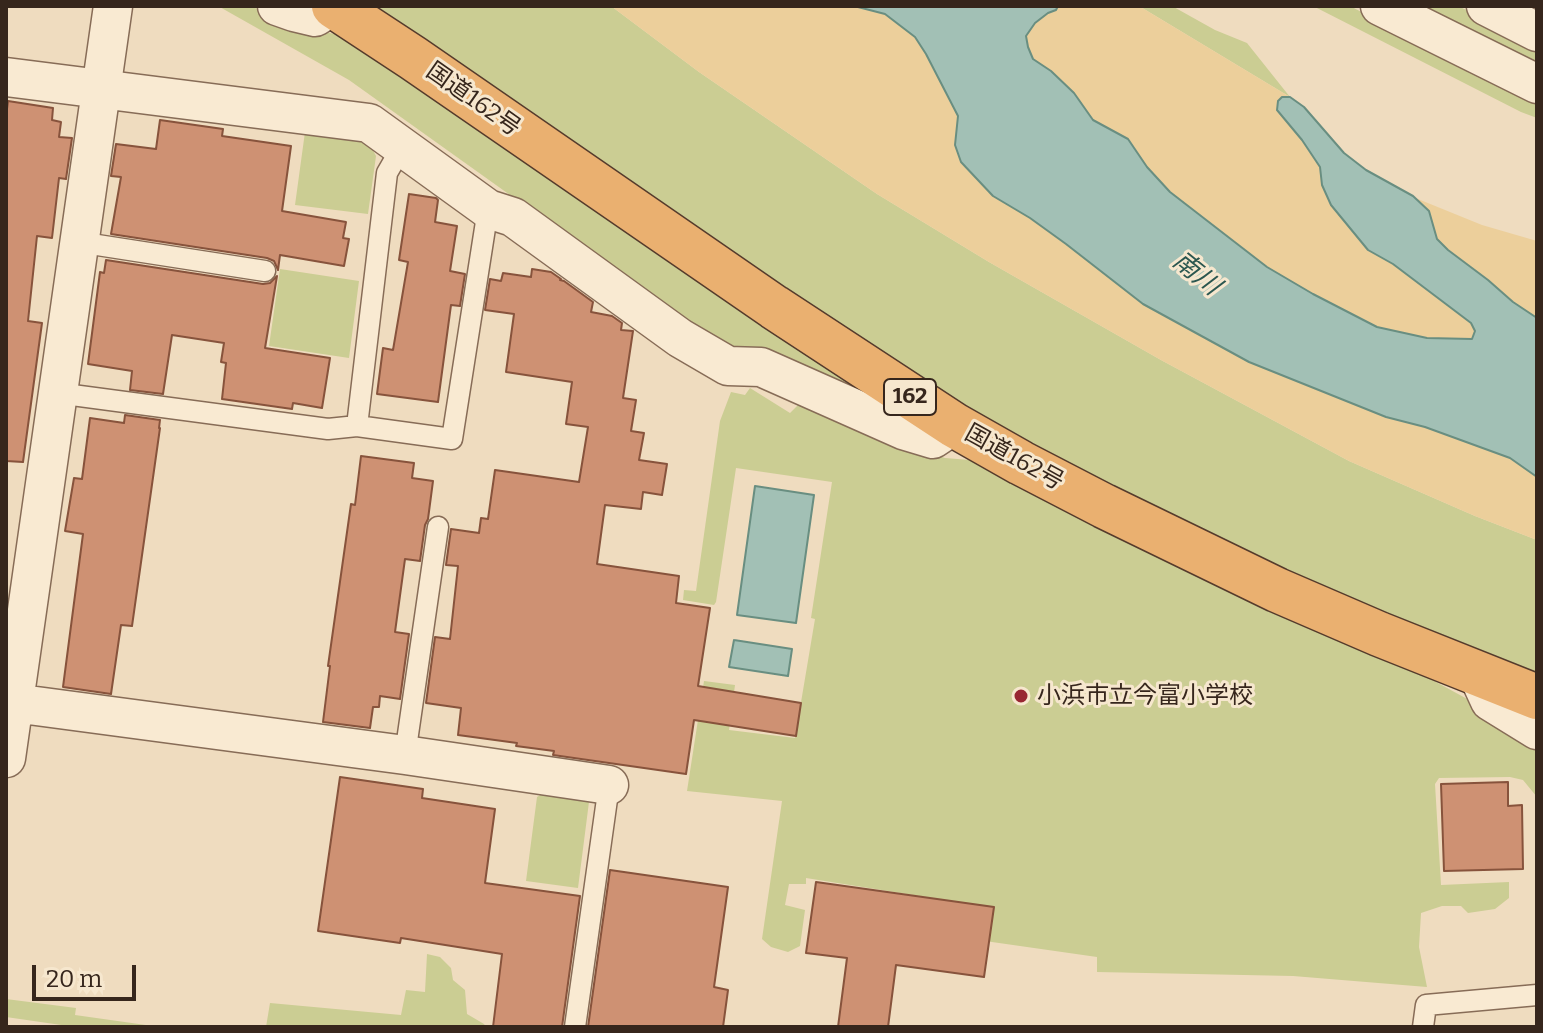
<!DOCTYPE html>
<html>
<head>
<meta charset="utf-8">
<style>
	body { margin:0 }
	#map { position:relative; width:1543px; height:1033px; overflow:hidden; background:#efdcbf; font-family:Bitter,serif }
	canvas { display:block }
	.frame { position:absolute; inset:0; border:8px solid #36261c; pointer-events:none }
	.scale { position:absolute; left:32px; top:965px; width:104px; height:36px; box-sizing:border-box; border:4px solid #36261c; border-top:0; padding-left:10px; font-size:24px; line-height:28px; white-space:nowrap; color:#36261c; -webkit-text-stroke:6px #f6e7ce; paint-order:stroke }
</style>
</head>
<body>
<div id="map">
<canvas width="1543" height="1033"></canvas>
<div class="frame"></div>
<div class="scale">20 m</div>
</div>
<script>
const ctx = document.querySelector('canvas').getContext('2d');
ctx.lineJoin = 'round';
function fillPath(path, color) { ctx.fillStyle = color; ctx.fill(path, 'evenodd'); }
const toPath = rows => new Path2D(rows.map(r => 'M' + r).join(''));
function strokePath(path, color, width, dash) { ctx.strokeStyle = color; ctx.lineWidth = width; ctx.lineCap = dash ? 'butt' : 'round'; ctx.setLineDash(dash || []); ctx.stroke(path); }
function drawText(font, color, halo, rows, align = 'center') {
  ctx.font = font + ' Bitter,"Noto Sans JP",serif'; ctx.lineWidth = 6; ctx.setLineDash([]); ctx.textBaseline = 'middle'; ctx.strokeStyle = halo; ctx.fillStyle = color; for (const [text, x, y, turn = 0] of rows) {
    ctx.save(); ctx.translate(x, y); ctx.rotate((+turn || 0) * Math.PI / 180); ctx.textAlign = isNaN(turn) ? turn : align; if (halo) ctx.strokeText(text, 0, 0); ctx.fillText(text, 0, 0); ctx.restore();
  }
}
const green = toPath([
	[218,6,250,6,308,29,335,34,369,48,912,418,703,338,545,220,349,80],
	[365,6,611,6,699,72,877,194,989,262,1161,360,1349,461,1475,516,1537,540,1537,679,1282,573,965,413],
	[1139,6,1172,6,1215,30,1247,43,1290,97],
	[1313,6,1350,6,1453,60,1537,99,1537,118,1521,112],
	[1404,6,1458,6,1537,43,1537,71],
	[305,132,368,141,376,156,368,214,295,205],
	[280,269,359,281,349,358,269,346],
	[750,388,790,413,800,403,907,445,945,458,982,461,1414,670,1537,737,1537,797,1523,780,1510,777,1439,778,1435,784,1441,885,1509,882,1509,898,1495,909,1468,913,1461,906,1442,906,1421,913,1419,947,1427,987,1293,976,1097,972,1097,957,978,940,982,906,806,878,806,884,789,884,785,905,805,910,800,946,788,952,771,947,762,939,782,801,687,791,704,681,735,685,729,730,795,738,815,619,811,618,832,482,736,468,716,602,714,605,683,600,684,590,696,591,720,421,731,392,745,395],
	[552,788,590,794,578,888,526,881,537,797],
	[427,954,440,957,451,968,453,980,465,990,467,1014,484,1024,486,1027,266,1027,270,1003,401,1015,406,990,425,992],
	[6,999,76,1008,75,1015,160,1027,75,1027,6,1017]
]);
const sand = toPath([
	[611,6,854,6,885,14,915,37,926,54,958,116,955,145,961,162,993,196,1030,218,1066,244,1143,304,1249,362,1386,417,1425,427,1510,458,1537,477,1537,540,1475,516,1349,461,1161,360,989,262,877,194,699,72],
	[1058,6,1139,6,1290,97,1282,97,1302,140,1320,167,1322,185,1368,250,1393,264,1471,323,1475,331,1472,339,1427,338,1377,327,1313,294,1267,267,1170,192,1147,167,1128,139,1093,120,1074,93,1051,71,1033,59,1028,47,1026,36,1035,23,1048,13,1056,10],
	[1413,197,1482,225,1537,241,1537,318,1513,302,1488,280,1448,250,1437,239,1429,211]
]);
const water = toPath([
	[854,6,1058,6,1056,10,1048,13,1035,23,1026,36,1028,47,1033,59,1051,71,1074,93,1093,120,1128,139,1147,167,1170,192,1267,267,1313,294,1377,327,1427,338,1472,339,1475,331,1471,323,1393,264,1368,250,1331,205,1322,185,1320,167,1302,140,1277,110,1278,101,1282,97,1290,97,1304,107,1344,153,1366,170,1413,196,1429,211,1437,239,1448,250,1488,280,1513,302,1537,318,1537,477,1510,458,1425,427,1386,417,1249,362,1143,304,1066,244,1030,218,993,196,961,162,955,145,958,116,926,54,915,37,885,14,854,6],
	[755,486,814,495,796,623,737,615,755,486],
	[734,640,792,649,788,676,729,667,734,640]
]);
const building = toPath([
	[8,101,53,108,52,120,61,122,59,137,72,138,66,179,59,178,52,238,37,236,28,321,42,323,23,462,6,461,6,117,8,101],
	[160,120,223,129,222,136,291,146,282,211,346,222,343,238,349,239,344,266,280,255,278,270,274,261,267,258,111,234,121,177,111,176,116,144,156,149,160,120],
	[409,194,436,198,438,200,435,222,457,226,450,271,465,274,460,306,451,305,438,402,377,394,383,348,393,350,408,262,399,260,409,194],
	[106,260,263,284,270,283,277,276,265,348,330,358,322,408,293,403,292,409,222,399,226,363,221,362,224,343,172,335,163,394,130,390,132,371,88,364,100,272,104,273,106,260],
	[532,269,551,272,561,279,560,280,564,281,593,302,591,312,612,316,622,323,621,330,633,331,623,398,636,400,631,431,644,433,639,460,667,464,662,495,643,492,641,509,605,505,597,564,679,576,676,603,710,608,698,686,801,703,796,736,694,720,686,774,553,755,554,751,516,746,517,743,458,735,461,708,426,703,435,637,450,639,458,566,446,565,451,529,479,533,481,518,488,519,495,470,579,482,588,427,566,424,572,382,506,372,514,314,485,310,490,279,501,281,503,273,531,277,532,269],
	[125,415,160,420,159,428,160,428,132,626,121,625,111,694,63,687,83,534,65,531,74,478,82,479,90,418,124,423,125,415],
	[361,456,414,463,412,478,433,481,428,519,425,525,420,561,405,559,395,632,409,634,400,699,380,696,379,707,373,707,370,728,323,722,330,666,328,666,351,504,355,505,361,456],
	[340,777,423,789,422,798,495,809,485,883,580,896,562,1027,493,1027,502,954,401,938,400,943,318,931,340,777],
	[1508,782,1508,806,1522,805,1523,869,1444,871,1441,784,1508,782],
	[610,870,728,887,714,987,728,990,723,1027,588,1027,610,870],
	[816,882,994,907,984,977,896,965,888,1027,838,1027,847,958,806,953,816,882]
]);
const service = toPath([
	[78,242,265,271],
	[57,393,328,429,357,426,452,439,488,209],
	[357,426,387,173,402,147],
	[405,755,438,527],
	[575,1027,609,785],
	[1423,1027,1426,1005,1537,995]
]);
const minor = toPath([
	[277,6,294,12,315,17,333,6],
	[1380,6,1537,84],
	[1486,6,1537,32],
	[6,77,369,123,488,209,513,217,680,338,728,366,761,367,903,430,933,439,954,425],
	[1478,675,1490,701,1537,730],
	[6,702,405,755,609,785],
	[6,758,113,6]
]);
const trunk = toPath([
	[334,6,413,58,774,307,954,425,1021,463,1104,506,1277,590,1379,634,1537,697]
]);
const markers = [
	[1021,696,8,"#982631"]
];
const shields = [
	[910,397,52]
];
const shieldNames = [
	["162",910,397]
];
const streetNames = [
	["国道162号",473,100,35],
	["国道162号",1014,458,29]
];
const poiNames = [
	["小浜市立今富小学校",1037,696]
];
const waterNames = [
	["南川",1196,274,39]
];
fillPath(green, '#cbcd93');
fillPath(sand, '#eccf9b');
fillPath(water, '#a2c0b5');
strokePath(water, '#698e81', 2);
fillPath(building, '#ce9173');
strokePath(building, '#87533c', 2);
strokePath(service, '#876c57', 23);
strokePath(minor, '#876c57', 41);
strokePath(trunk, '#553b2c', 47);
strokePath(service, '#f9ead2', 20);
strokePath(minor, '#f9ead2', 38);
strokePath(trunk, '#eab070', 44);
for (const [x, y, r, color] of markers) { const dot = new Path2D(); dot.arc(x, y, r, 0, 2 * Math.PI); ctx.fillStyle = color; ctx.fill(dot); strokePath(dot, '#f6e7ce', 3); }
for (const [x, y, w] of shields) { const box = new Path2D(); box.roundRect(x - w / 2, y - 18, w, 36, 6); ctx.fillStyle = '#f6e7ce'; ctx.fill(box); strokePath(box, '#36261c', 2); }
drawText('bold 22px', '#36261c', null, shieldNames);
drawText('24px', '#36261c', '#f6e7ce', streetNames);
drawText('24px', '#36261c', '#f6e7ce', poiNames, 'left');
drawText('italic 26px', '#2b5750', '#f6e7ce', waterNames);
</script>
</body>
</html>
